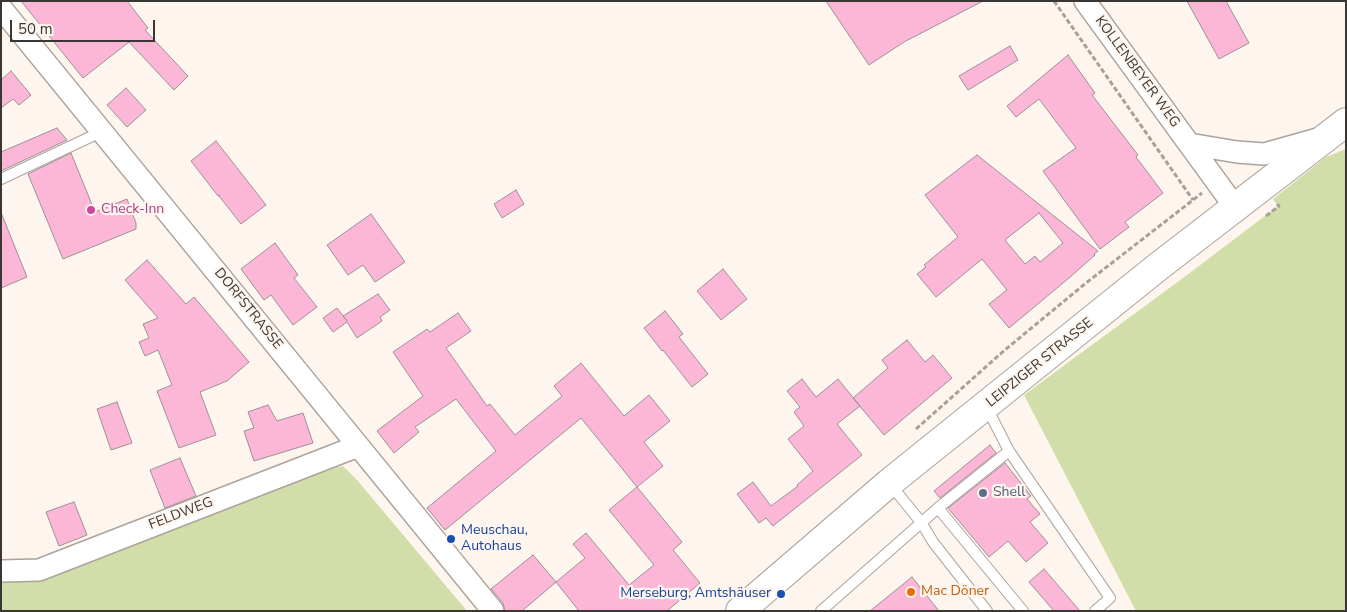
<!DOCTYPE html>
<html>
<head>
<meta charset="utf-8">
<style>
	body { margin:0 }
	#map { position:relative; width:1347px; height:612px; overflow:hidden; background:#fef5ef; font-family:"Nunito Sans",sans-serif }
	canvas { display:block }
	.frame { position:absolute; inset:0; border:2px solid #3a3633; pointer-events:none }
	.scale { position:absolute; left:10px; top:20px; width:145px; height:22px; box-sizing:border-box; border:2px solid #3a3633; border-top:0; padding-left:6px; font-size:15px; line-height:18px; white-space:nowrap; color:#3a3633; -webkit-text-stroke:4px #fef5ef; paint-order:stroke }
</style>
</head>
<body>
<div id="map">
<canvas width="1347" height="612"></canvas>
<div class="frame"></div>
<div class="scale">50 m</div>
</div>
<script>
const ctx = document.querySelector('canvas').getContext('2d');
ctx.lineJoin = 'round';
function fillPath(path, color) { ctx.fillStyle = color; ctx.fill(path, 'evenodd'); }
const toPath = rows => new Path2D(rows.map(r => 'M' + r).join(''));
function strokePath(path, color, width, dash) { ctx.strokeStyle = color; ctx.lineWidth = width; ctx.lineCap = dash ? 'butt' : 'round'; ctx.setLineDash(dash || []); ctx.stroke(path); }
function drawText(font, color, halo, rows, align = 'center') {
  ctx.font = font + ' "Nunito Sans",sans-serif'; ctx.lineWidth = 4.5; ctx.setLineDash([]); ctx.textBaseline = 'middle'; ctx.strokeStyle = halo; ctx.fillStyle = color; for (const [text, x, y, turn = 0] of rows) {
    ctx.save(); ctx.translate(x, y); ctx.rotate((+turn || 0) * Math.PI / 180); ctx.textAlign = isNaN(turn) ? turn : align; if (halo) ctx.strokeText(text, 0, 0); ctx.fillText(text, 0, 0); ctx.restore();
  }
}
const green = toPath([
	[1346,149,1346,611,1136,611,1024,395,1187,275,1278,206,1273,199,1326,157],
	[343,466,357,480,467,611,1,611,1,580,326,469]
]);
const building = toPath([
	[21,1,127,1,148,28,145,30,188,76,174,90,129,42,83,78,21,1],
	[826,1,983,1,904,42,869,65,826,1],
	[1187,1,1226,1,1249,43,1219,59,1187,1],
	[1010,46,1018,60,968,90,959,76,1010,46],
	[1068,55,1095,93,1092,95,1138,155,1136,157,1163,193,1125,222,1129,227,1100,249,1043,171,1076,148,1039,99,1016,117,1007,106,1068,55],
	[11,71,31,95,19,105,13,99,1,108,1,80,11,71],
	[126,88,146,110,127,127,107,105,126,88],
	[57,128,67,140,1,171,1,152,57,128],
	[216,141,266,205,241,224,219,196,220,195,218,196,191,161,216,141],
	[71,153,95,212,127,199,136,223,136,229,63,259,28,174,71,153],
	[977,155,1098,251,1094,254,1095,255,1069,278,1009,328,989,304,1007,290,982,259,936,297,917,274,926,267,924,265,958,237,925,195,977,155],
	[1039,213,1063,243,1040,262,1035,256,1025,264,1005,240,1039,213],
	[516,190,524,204,502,218,494,204,516,190],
	[371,214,405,262,375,282,363,265,348,275,327,245,371,214],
	[2,215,27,277,1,288,1,216,2,215],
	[275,243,298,275,294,278,317,307,293,325,271,295,264,300,241,269,275,243],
	[147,260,186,304,194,297,249,362,227,381,200,392,216,435,179,448,157,391,172,385,158,350,145,356,139,342,149,338,143,324,158,318,125,280,147,260],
	[723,269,747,299,721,320,697,291,723,269],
	[378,294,390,310,380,317,382,321,357,338,347,322,333,332,323,318,337,308,347,321,343,316,378,294],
	[665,311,683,334,679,337,708,374,692,387,663,350,662,351,644,328,665,311],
	[458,313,471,331,446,348,487,406,490,404,515,435,562,396,554,386,581,363,624,416,649,395,670,421,644,442,663,466,637,487,581,418,445,530,427,508,496,451,456,399,415,427,419,432,394,453,377,431,423,396,393,352,427,329,430,332,458,313],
	[907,340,925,362,933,355,952,378,884,435,853,398,888,368,882,360,907,340],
	[802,379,816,397,838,379,860,406,837,424,862,455,773,526,766,518,759,523,737,494,753,482,771,506,798,486,797,485,813,471,788,439,804,426,794,412,800,407,787,391,802,379],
	[117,402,132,443,111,450,97,409,117,402],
	[268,405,277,421,303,413,313,443,254,461,244,431,254,428,248,412,268,405],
	[990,445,996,453,940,498,934,491,990,445],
	[180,458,196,496,165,508,150,470,180,458],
	[1005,463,1031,496,1027,499,1040,514,1030,522,1048,543,1026,562,1008,541,989,557,948,508,1005,463],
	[637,487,682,542,673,550,700,583,667,611,579,611,556,582,585,558,573,544,586,533,629,585,654,565,609,510,637,487],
	[74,502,87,535,59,546,46,512,74,502],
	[533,555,556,582,522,611,505,611,503,603,491,589,533,555],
	[1044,569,1080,611,1054,611,1029,582,1044,569],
	[912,577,939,611,870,611,912,577]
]);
const path = toPath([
	[1054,1,1193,200],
	[1266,216,1279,206,1277,204],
	[916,429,1006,349,1086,283,1202,193]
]);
const service = toPath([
	[1,179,103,131],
	[986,406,1009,451,1110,598,1095,611],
	[890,484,921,522,933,542,987,611],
	[938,508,1009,451],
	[821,611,938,508,1023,611]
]);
const minor = toPath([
	[1085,1,1235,207],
	[1,8,493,611],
	[1189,144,1237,152,1264,154,1321,138],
	[1,571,39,570,358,446]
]);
const primary = toPath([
	[740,611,889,483,1159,266,1346,122]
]);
const markers = [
	[91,210,5,"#d1479c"],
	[983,493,5,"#5c6f8a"],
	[451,539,5,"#1a4fb4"],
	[911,592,5,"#e8710a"],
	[781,594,5,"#1a4fb4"]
];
const streetNames = [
	["KOLLENBEYER WEG",1137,72,54],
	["DORFSTRASSE",248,309,51],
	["LEIPZIGER STRASSE",1040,363,-39],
	["FELDWEG",181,514,-21]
];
const hotelNames = [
	["Check-Inn",101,210]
];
const serviceNames = [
	["Shell",993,493]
];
const transitNames = [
	["Meuschau,",461,531],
	["Autohaus",461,547],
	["Merseburg, Amtshäuser",771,594,"right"]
];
const foodNames = [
	["Mac Döner",921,592]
];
fillPath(green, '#d2dea9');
fillPath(building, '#fcb7d6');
strokePath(building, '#9c9095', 1);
strokePath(service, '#ada39c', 12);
strokePath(minor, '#ada39c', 24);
strokePath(primary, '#ada39c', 30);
strokePath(path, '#a7a09b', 3, [5, 2.5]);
strokePath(service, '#fff', 10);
strokePath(minor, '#fff', 21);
strokePath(primary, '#fff', 28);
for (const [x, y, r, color] of markers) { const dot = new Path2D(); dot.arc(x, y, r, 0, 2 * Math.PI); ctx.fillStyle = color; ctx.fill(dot); strokePath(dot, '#fef5ef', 2); }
drawText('14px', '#3a3633', '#fef5ef', streetNames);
drawText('14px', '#b23c85', '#fef5ef', hotelNames, 'left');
drawText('14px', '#4e5e75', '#fef5ef', serviceNames, 'left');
drawText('14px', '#164399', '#fef5ef', transitNames, 'left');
drawText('14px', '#c56008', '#fef5ef', foodNames, 'left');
</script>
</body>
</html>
